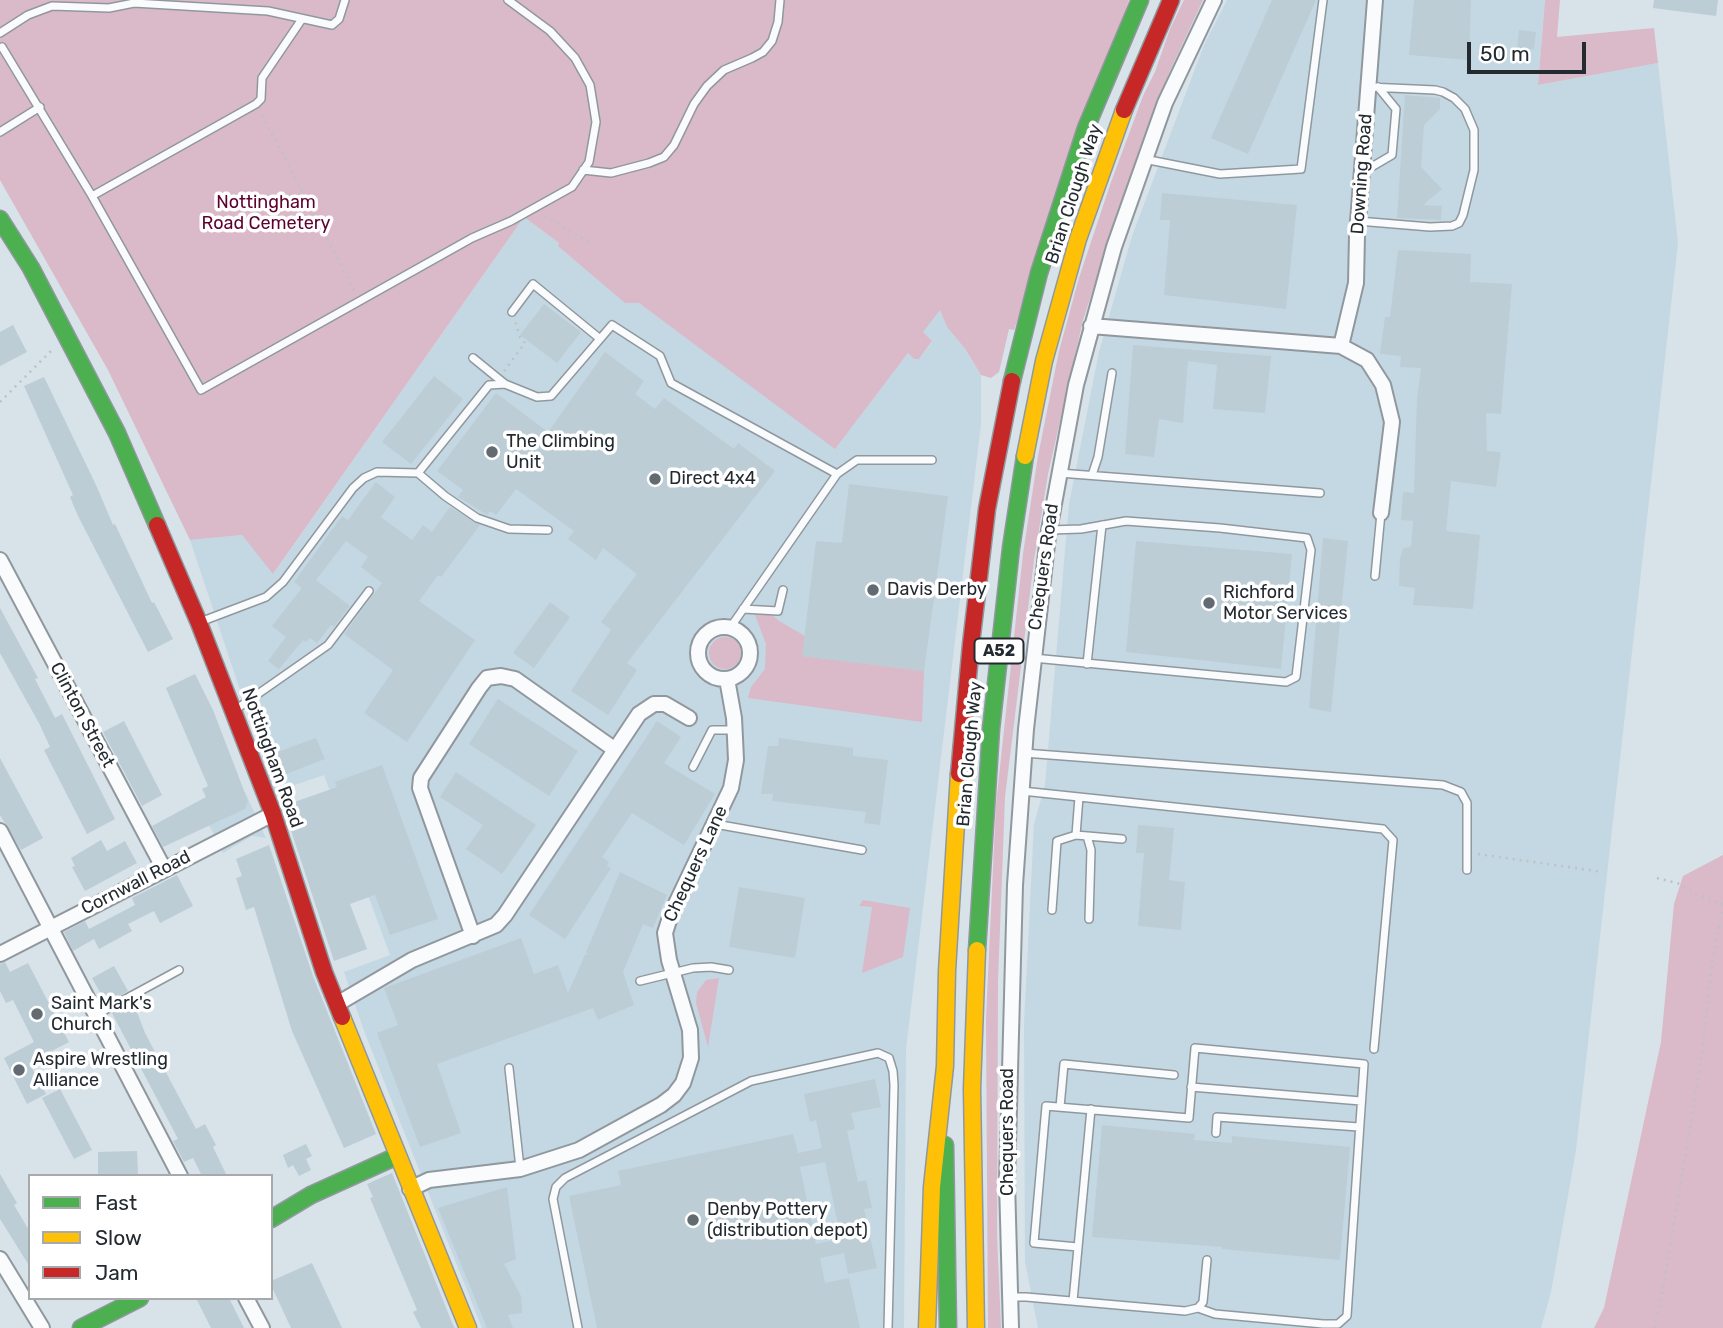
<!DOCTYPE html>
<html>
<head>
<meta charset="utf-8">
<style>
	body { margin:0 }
	#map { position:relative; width:1723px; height:1328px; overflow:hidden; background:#d7e2e9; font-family:Rubik,sans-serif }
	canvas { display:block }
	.legend { position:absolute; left:28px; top:1174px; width:245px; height:126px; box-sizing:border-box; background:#fff; border:2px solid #a7aaac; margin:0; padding:9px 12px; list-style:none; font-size:21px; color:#232b30 }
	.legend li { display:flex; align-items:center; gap:14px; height:35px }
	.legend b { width:35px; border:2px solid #a7aaac }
	.scale { position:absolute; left:1467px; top:42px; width:119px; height:32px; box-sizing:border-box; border:4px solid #232b30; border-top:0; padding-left:9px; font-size:21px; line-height:24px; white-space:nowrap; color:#232b30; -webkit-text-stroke:5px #fff; paint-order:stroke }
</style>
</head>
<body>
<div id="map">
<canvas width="1723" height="1328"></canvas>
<ul class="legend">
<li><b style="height:9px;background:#4caf50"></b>Fast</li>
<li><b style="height:9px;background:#ffc107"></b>Slow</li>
<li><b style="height:9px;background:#c62828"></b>Jam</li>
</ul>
<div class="scale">50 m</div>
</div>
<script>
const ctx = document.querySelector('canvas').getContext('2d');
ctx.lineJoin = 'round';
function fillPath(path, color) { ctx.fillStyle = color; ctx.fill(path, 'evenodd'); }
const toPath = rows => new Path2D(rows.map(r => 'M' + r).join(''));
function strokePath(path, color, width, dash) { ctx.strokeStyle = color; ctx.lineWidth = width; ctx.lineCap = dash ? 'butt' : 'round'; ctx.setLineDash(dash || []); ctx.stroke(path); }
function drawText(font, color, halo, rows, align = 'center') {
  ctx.font = font + ' Rubik,sans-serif'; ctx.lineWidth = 7; ctx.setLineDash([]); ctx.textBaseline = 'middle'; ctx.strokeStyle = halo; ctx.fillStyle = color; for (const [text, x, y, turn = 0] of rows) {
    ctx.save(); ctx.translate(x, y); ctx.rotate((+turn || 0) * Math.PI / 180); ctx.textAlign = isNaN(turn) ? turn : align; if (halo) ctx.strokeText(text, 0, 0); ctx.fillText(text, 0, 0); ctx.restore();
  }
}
const built = toPath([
	[1227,0,1545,0,1538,85,1658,63,1678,243,1576,1150,1551,1292,1541,1328,1038,1328,1025,1262,1024,1024,1034,824,1045,785,1069,504,1099,352,1132,236,1204,45],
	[524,217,835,448,908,353,914,359,919,359,932,342,915,324,935,297,947,327,966,350,981,375,981,424,906,1049,904,1328,482,1328,364,1031,344,972,390,955,324,775,274,792,190,540,242,535,274,573],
	[245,792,266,838,252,836,223,853,204,815]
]);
const green = toPath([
	[0,0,1129,0,1014,330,1009,329,999,372,991,378,981,375,966,350,947,327,940,310,923,332,932,341,919,359,914,359,908,353,835,449,639,303,625,303,558,246,559,243,524,217,273,574,242,535,190,540,108,370,0,180],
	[1184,0,1203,0,1169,73,1140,147,1083,320,1048,474,1034,560,1005,797,998,981,997,1235,1001,1328,988,1328,986,1019,996,804,1023,554,1038,456,1059,351,1079,278,1110,185,1143,96,1155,72,1170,29],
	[1545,0,1560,0,1557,37,1654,28,1658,63,1538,85],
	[762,606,779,621,805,636,803,656,924,671,922,722,748,698,751,687,765,669,766,644,755,615],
	'709 653a16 16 0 1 1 32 0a16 16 0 1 1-32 0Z',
	[1723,855,1723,1328,1594,1328,1604,1308,1661,1042,1674,904,1683,876],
	[863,900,910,908,903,957,862,973,872,907,859,906],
	[719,978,708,1047,696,1003,697,992,706,980]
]);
const building = toPath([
	[1272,0,1316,0,1248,154,1211,138],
	[1414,0,1471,0,1469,60,1409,55],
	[1654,0,1718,0,1716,16,1653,8],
	[1519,30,1536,32,1534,49,1517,48],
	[1405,95,1440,98,1440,109,1424,125,1421,167,1442,189,1423,205,1442,206,1441,220,1397,218],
	[1162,193,1297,205,1286,309,1164,295,1170,220,1160,220],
	[1398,250,1471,254,1470,282,1512,284,1501,414,1486,413,1487,451,1501,452,1496,487,1451,481,1446,531,1480,535,1473,609,1413,605,1415,588,1399,586,1400,559,1403,548,1411,547,1413,521,1401,520,1403,492,1414,493,1417,399,1421,368,1400,367,1401,356,1380,354,1385,317,1390,317],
	[544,304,581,332,557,363,520,335],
	[13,325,27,352,0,366,0,332],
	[1133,345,1271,356,1265,413,1213,409,1217,365,1188,361,1183,423,1159,419,1154,457,1125,454],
	[605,352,644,381,635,394,655,409,664,398,734,449,738,443,775,471,627,663,637,670,608,715,571,691,611,630,601,622,637,574,603,548,596,560,568,539,574,531,516,489,496,515,490,511,487,515,458,497,463,490,437,471,496,393,548,432],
	[434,376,463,399,411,464,382,442],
	[44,377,96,485,113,525,115,524,152,603,154,602,173,639,148,652,78,516,70,497,73,495,24,386],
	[376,482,395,497,381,517,412,540,423,525,432,532,450,507,480,525,441,577,438,575,419,601,475,640,407,742,364,713,393,670,344,634,382,583,361,567,368,557,346,541,316,580,350,606,334,627,331,625,317,643,310,638,306,642,303,640,279,669,268,661,286,637,272,626,302,588,294,582,342,516,348,520],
	[849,484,948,496,924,671,802,656,816,541,842,543],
	[1323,538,1348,541,1331,712,1309,708],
	[1136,541,1292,554,1281,669,1126,652],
	[550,602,570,617,534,668,513,653],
	[0,608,38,678,35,679,55,718,62,714,115,819,87,834,44,750,50,747,40,725,0,653],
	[195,674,213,710,248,801,245,809,163,847,152,826,206,797,202,789,208,786,166,688],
	[498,699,578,751,549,796,469,744],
	[124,721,162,795,142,806,103,732],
	[657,721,681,737,664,763,715,794,684,845,632,813,602,857,609,862,607,866,611,868,565,939,529,915],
	[316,738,325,759,281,776,272,754],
	[779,738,853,748,853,756,888,760,880,825,864,823,866,812,772,801,773,794,761,794,768,746,778,746],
	[0,758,43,838,21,850,0,815],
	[382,765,438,919,390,935,375,895,350,904,367,949,334,961,283,806,337,787,335,782],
	[456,772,536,825,502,874,466,849,483,825,440,797],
	[1138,825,1174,828,1169,880,1185,882,1181,930,1138,926,1144,853,1136,853],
	[101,840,107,851,125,841,137,863,85,891,72,867,75,866,71,858],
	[269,845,313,976,376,1134,344,1148,292,1031,254,907,246,910,236,878,242,876,236,859],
	[620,872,667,895,653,928,643,924,623,972,634,1005,598,1020,593,1008,437,1064,461,1133,420,1147,377,1033,398,1025,384,988,521,938,534,974,558,965,568,993,585,955,588,954,586,952],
	[177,875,193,906,160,923,154,911,128,924,132,931,99,949,94,939,73,951,64,932,85,921,89,929,135,905,132,898],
	[739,887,805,898,795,958,729,947],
	[5,962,10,972,28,963,69,1042,29,1063,46,1094,27,1104,4,1058,34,1042,13,1000,6,1003,0,991,0,964],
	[114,966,128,991,106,1003,92,978],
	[133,1002,145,1033,196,1129,205,1124,216,1145,213,1147,227,1176,202,1176,193,1158,184,1162,175,1145,173,1141,178,1139,112,1013],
	[875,1079,881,1107,851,1113,855,1129,847,1131,858,1182,866,1180,872,1208,864,1209,877,1268,848,1274,844,1253,820,1258,825,1283,849,1278,860,1328,597,1328,569,1196,621,1185,618,1171,793,1134,798,1153,822,1148,816,1120,810,1122,804,1094],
	[825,1162,841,1239,816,1244,800,1167],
	[60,1089,92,1150,74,1159,42,1098],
	[1102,1125,1195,1134,1194,1140,1232,1143,1232,1136,1350,1147,1340,1260,1222,1249,1222,1247,1092,1237],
	[306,1144,312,1156,306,1159,311,1170,299,1176,293,1165,288,1168,283,1155],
	[137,1151,138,1175,98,1175,98,1152],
	[392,1173,453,1325,455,1328,421,1328,413,1312,417,1310,370,1198,373,1197,367,1184],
	[0,1174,17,1203,14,1205,30,1232,30,1267,0,1219],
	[507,1187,516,1259,504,1264,521,1296,522,1313,508,1315,513,1328,487,1328,438,1208],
	[312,1263,342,1328,291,1328,271,1285,271,1281],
	[196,1298,229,1298,244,1328,211,1328]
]);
const path = toPath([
	[262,115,355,292],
	[545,216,593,245],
	[504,371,525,343,520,337,515,321],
	[0,402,53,349],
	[1478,854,1603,872],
	[1657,878,1680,884,1698,895,1723,904],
	[1654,1328,1661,1301,1688,1140,1702,1053,1712,964,1723,906]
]);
const lane = toPath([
	[0,33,28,15,52,6,109,8,134,3,268,11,332,25,339,19,345,0],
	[2,47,92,196,256,104,261,99,262,78,302,19],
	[0,132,40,107],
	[1144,159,1220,174,1301,169,1323,0],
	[583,170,611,173,649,163,664,157,674,145,694,104,707,86,724,70,752,58,763,52,772,41,778,22,780,0],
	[1363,172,1392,155,1396,109,1378,87],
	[92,196,201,390,472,238,511,221,572,187,589,162,596,122,590,85,575,58,550,31,508,0],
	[1358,221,1430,227,1452,226,1459,223,1463,215,1474,170,1474,130,1465,109,1454,98,1443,92,1435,90,1369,87],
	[512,312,533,284,599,338],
	[473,358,505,384],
	[418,473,445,496,477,518,509,529,548,530],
	[1059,473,1320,493],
	[1092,475,1098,457,1112,373],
	[1375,576,1381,513],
	[743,609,778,611,783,590],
	[200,622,266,597,283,582,353,488,364,478,377,472,418,473,489,385,505,384,537,397,551,396,612,325,660,356,671,383,837,474],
	[730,628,837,474,857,460,932,460],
	[1033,658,1286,682,1296,677,1311,550,1307,538,1220,528,1126,521,1081,529,1050,530],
	[1087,664,1102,525],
	[235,710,328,645,369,591],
	[1024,753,1443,785,1461,792,1467,803,1467,870],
	[693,767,712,730,734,730],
	[1022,791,1383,829,1393,840,1374,1049],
	[715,824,862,850],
	[1076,835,1079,797],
	[1087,836,1091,850,1089,919],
	[1052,910,1057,841,1076,835,1122,839],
	[640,981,693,968,711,967,729,970],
	[96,1015,179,970],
	[509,1068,520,1168],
	[1191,1087,1361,1101],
	[1060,1107,1064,1064,1174,1075],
	[1216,1133,1217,1117,1359,1127],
	[1078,1247,1034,1243,1046,1106,1189,1118,1195,1048,1364,1064,1347,1316,1338,1324,1323,1324,1215,1314,1198,1308],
	[1011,1297,1026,1297,1185,1311,1198,1308,1203,1302,1207,1260],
	[1073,1301,1091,1109],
	[578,1328,553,1199,556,1187,565,1178,751,1081,878,1053,889,1058,893,1071,894,1085,888,1328]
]);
const street = toPath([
	[1091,326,1341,346,1367,360,1383,385,1392,422,1381,513],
	[1341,346,1356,283,1357,235,1375,0],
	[0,560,164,869],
	'698 653a26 26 0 1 1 52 0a26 26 0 1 1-52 0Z',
	[0,831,180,1176],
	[473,936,420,788,421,778,479,688,487,678,501,676,515,679,614,749],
	[0,954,273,814],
	[337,1004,412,960,496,925,505,915,639,714,654,704,665,704,689,718],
	[410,1189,429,1180,520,1169,579,1150,661,1105,674,1095,683,1083,691,1058,690,1030,669,960,665,933,671,914,731,788,736,760,735,738,734,718,727,679],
	[0,1259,42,1328],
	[246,1298,262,1328],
	[1011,1328,1007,1182,1015,885,1026,729,1048,536,1076,385,1114,247,1165,103,1214,0]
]);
const fast = toPath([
	[0,219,31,268,117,433,157,525],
	[1012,381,1039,273,1086,128,1140,0],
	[977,950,991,729,1011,548,1025,456],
	[945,1145,948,1328],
	[271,1219,311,1195,397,1156],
	[81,1328,140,1298]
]);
const slow = toPath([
	[1025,456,1044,361,1078,239,1124,110],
	[342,1017,468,1328],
	[927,1328,932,1187,945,1066,947,971,959,774],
	[976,1328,972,1089,977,950]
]);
const jam = toPath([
	[1124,110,1171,0],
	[157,525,199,623,273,814,324,972,342,1017],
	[959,774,971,644,987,509,1012,381]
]);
const markers = [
	[492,452,7,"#626b71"],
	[655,479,7,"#626b71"],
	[873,590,7,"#626b71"],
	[1209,603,7,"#626b71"],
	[37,1014,7,"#626b71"],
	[19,1070,7,"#626b71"],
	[693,1220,7,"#626b71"]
];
const shields = [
	[999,651,49]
];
const shieldNames = [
	["A52",999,651]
];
const streetNames = [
	["Downing Road",1362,174,-86],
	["Brian Clough Way",1074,194,-72],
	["Chequers Road",1044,567,-82],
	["Clinton Street",82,715,62],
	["Brian Clough Way",970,754,-85],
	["Nottingham Road",272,758,70],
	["Chequers Lane",696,864,-65],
	["Cornwall Road",136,883,-27],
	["Chequers Road",1008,1132,-90]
];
const parkNames = [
	["Nottingham",266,203],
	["Road Cemetery",266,224]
];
const poiNames = [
	["The Climbing",506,442],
	["Unit",506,463],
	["Direct 4x4",669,479],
	["Davis Derby",887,590],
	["Richford",1223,593],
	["Motor Services",1223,614],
	["Saint Mark's",51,1004],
	["Church",51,1025],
	["Aspire Wrestling",33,1060],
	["Alliance",33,1081],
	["Denby Pottery",707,1210],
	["(distribution depot)",707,1231]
];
fillPath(built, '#c4d8e4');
fillPath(green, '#dab9c9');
fillPath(building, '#bccdd6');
strokePath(lane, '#90989e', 10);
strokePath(street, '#90989e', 18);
strokePath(fast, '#90989e', 19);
strokePath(slow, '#90989e', 19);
strokePath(jam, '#90989e', 19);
strokePath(path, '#bec2c5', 2.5, [2, 5]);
strokePath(lane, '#f9fbfc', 7);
strokePath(street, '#f9fbfc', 14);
strokePath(fast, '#4caf50', 16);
strokePath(slow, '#ffc107', 16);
strokePath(jam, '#c62828', 16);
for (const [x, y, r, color] of markers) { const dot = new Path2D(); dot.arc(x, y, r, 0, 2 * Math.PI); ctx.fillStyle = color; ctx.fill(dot); strokePath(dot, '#fff', 2.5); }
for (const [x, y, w] of shields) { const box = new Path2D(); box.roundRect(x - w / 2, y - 12.5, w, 25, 5); ctx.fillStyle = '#fff'; ctx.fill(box); strokePath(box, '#232b30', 2); }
drawText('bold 16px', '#232b30', null, shieldNames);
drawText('18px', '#232b30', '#fff', streetNames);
drawText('18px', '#5e0030', '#fff', parkNames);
drawText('18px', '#232b30', '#fff', poiNames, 'left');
</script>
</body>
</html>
